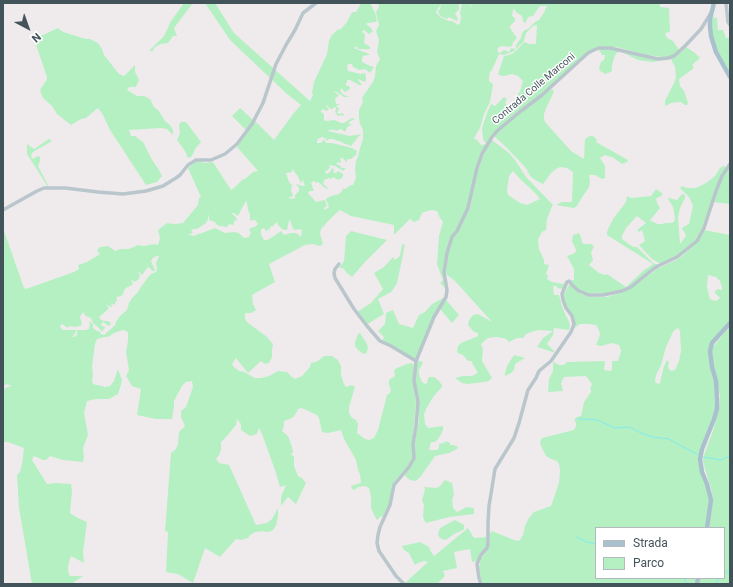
<!DOCTYPE html>
<html>
<head>
<meta charset="utf-8">
<style>
	body { margin:0 }
	#map { position:relative; width:733px; height:587px; overflow:hidden; background:#efebec; font-family:Roboto,sans-serif }
	canvas { display:block }
	.frame { position:absolute; inset:0; border:4px solid #43535a; pointer-events:none }
	.legend { position:absolute; left:595px; top:527px; width:130px; height:52px; box-sizing:border-box; background:#fff; border:1px solid #b4babd; margin:0; padding:5px 7px; list-style:none; font-size:12px; color:#43535a }
	.legend li { display:flex; align-items:center; gap:8px; height:20px }
	.legend b { width:20px; border:1px solid #b4babd }
	.north { position:absolute; left:8px; top:8px; width:40px; height:40px; -webkit-text-stroke:3px #fff; paint-order:stroke; rotate:139deg; font-size:11px; font-weight:700; line-height:16px; text-align:center; color:#43535a }
	.north::after { content:''; display:block; margin:auto; width:14px; height:18px; background:#43535a; clip-path:polygon(50% 0,100% 100%,50% 72%,0 100%) }
</style>
</head>
<body>
<div id="map">
<canvas width="733" height="587"></canvas>
<div class="frame"></div>
<ul class="legend">
<li><b style="height:5px;background:#a9c1cd"></b>Strada</li>
<li><b style="height:11px;background:#b5f0c3"></b>Parco</li>
</ul>
<div class="north">N</div>
</div>
<script>
const ctx = document.querySelector('canvas').getContext('2d');
ctx.lineJoin = 'round';
function fillPath(path, color) { ctx.fillStyle = color; ctx.fill(path, 'evenodd'); }
const toPath = rows => new Path2D(rows.map(r => 'M' + r).join(''));
function strokePath(path, color, width, dash) { ctx.strokeStyle = color; ctx.lineWidth = width; ctx.lineCap = dash ? 'butt' : 'round'; ctx.setLineDash(dash || []); ctx.stroke(path); }
function drawText(font, color, halo, rows, align = 'center') {
  ctx.font = font + ' Roboto,sans-serif'; ctx.lineWidth = 3; ctx.setLineDash([]); ctx.textBaseline = 'middle'; ctx.strokeStyle = halo; ctx.fillStyle = color; for (const [text, x, y, turn = 0] of rows) {
    ctx.save(); ctx.translate(x, y); ctx.rotate((+turn || 0) * Math.PI / 180); ctx.textAlign = isNaN(turn) ? turn : align; if (halo) ctx.strokeText(text, 0, 0); ctx.fillText(text, 0, 0); ctx.restore();
  }
}
const green = toPath([
	[184,3,193,3,174,28,177,36,173,36,168,43,160,44,154,48,153,51,149,51,164,36,171,21],
	[205,3,215,3,234,33,310,101,313,95,312,92,314,82,327,54,329,41,331,36,337,30,341,29,347,22,351,14,353,12,356,12,358,9,361,3,372,3,371,4,373,9,375,12,377,20,376,22,368,23,366,24,370,27,373,31,371,33,369,34,364,30,362,31,365,35,365,37,364,43,370,47,370,49,367,49,366,50,364,49,358,49,357,47,355,47,354,48,369,54,369,55,362,56,363,57,362,59,362,62,370,66,374,67,370,73,365,69,359,70,353,67,352,64,348,64,347,66,348,71,361,74,365,73,366,74,365,75,366,76,366,80,365,82,358,79,358,80,362,85,359,85,350,80,347,80,347,82,346,83,346,85,347,86,349,86,350,88,349,90,344,92,342,88,340,91,344,95,350,97,344,97,337,92,333,91,339,95,335,99,336,104,340,104,336,106,339,109,337,113,340,114,342,113,344,114,343,116,341,115,338,116,335,112,336,109,336,108,334,107,332,109,330,109,327,105,326,106,329,109,327,111,322,109,321,112,324,114,324,120,326,121,334,120,337,121,341,123,344,123,352,118,355,119,349,122,349,124,353,125,348,126,345,132,341,129,336,131,334,130,335,129,332,130,329,130,328,131,350,136,361,134,358,137,355,141,351,146,343,143,340,141,338,141,333,139,329,139,327,141,325,138,322,137,318,139,317,141,317,143,320,143,322,142,324,139,326,143,332,143,352,148,357,151,356,155,351,159,348,159,346,162,345,162,345,160,342,158,340,158,341,162,340,163,338,162,336,164,339,165,342,168,346,168,343,171,335,166,329,165,330,168,326,171,325,172,326,174,330,172,333,167,334,173,336,173,338,171,343,174,343,176,342,178,338,180,333,177,331,179,329,178,324,180,323,184,329,189,325,188,318,182,317,183,314,181,311,183,314,191,310,191,308,193,316,202,325,200,327,206,324,208,325,210,329,207,328,204,326,200,326,199,331,196,339,194,343,190,343,188,345,189,351,185,353,185,356,178,355,169,356,161,358,157,360,148,363,139,363,130,360,124,359,119,359,110,363,102,362,97,364,95,373,82,375,76,376,66,380,59,377,52,379,40,376,31,379,25,376,12,379,7,378,3,420,3,422,4,424,3,459,3,459,10,455,13,458,19,457,21,449,17,447,19,440,16,438,11,440,9,441,4,436,12,440,17,449,21,452,21,458,25,460,23,461,17,460,13,462,3,470,3,472,9,471,3,660,3,660,7,669,8,670,32,665,33,667,38,673,41,679,50,675,54,667,58,648,55,616,47,607,47,593,50,560,78,501,127,482,152,467,208,446,250,444,262,443,271,445,288,440,283,443,280,441,275,437,264,439,236,443,222,440,218,437,211,432,210,427,211,422,213,419,220,414,222,410,219,394,235,394,225,351,216,340,210,332,217,321,229,320,234,323,244,320,246,313,244,305,245,269,264,275,282,252,295,253,304,256,310,251,313,245,313,245,319,247,322,267,337,273,344,272,350,272,357,269,363,265,364,261,361,248,373,236,358,232,364,234,367,239,371,244,372,255,378,261,378,269,376,278,371,287,372,292,377,295,379,302,376,310,367,311,363,318,361,324,356,332,356,338,360,341,366,341,375,344,384,346,387,352,385,355,387,349,407,349,413,352,418,356,420,358,424,357,433,365,439,369,440,374,438,378,430,387,395,390,393,391,390,389,385,389,380,395,376,394,370,397,368,407,364,412,363,414,366,413,382,416,403,412,446,413,457,406,469,395,481,392,488,390,502,383,516,380,517,377,520,374,515,371,508,371,497,369,488,365,486,358,487,354,490,352,489,351,486,354,485,361,483,360,474,358,470,356,460,344,439,341,430,337,431,328,433,322,432,319,418,317,415,304,409,301,408,298,409,295,415,292,418,284,421,284,426,282,431,288,436,292,447,293,452,291,455,294,456,294,466,298,476,302,478,306,483,296,504,288,497,281,506,281,497,286,485,280,487,275,470,262,434,259,428,257,434,250,436,241,430,241,424,237,419,236,425,227,436,221,442,221,450,219,455,216,459,219,463,229,465,256,525,267,523,272,519,278,508,278,516,276,526,272,531,267,532,265,532,264,531,255,532,250,535,248,538,241,540,236,539,220,557,205,548,193,583,178,574,166,572,168,532,165,531,171,453,176,449,178,444,179,432,185,426,181,417,181,411,186,407,193,387,192,381,186,382,182,386,174,401,174,407,172,419,156,419,137,415,141,389,132,386,126,376,129,370,126,352,128,341,128,332,123,330,114,333,108,337,104,337,97,339,95,344,92,367,93,375,92,380,93,384,105,387,110,386,114,381,118,369,122,380,120,388,118,394,109,399,96,399,87,401,84,413,88,435,83,448,84,457,83,462,63,460,50,456,46,460,43,460,34,456,32,460,47,484,55,483,71,484,72,491,70,513,78,518,87,522,83,552,84,563,71,556,68,566,68,571,70,576,83,576,74,582,75,584,32,584,19,508,17,475,20,472,22,464,24,448,8,442,3,442,3,391,5,388,12,386,6,384,3,387,3,228,24,288,26,289,74,272,79,269,78,265,87,262,100,254,97,250,100,247,108,246,111,248,115,251,120,249,129,249,138,245,144,246,154,244,158,245,160,238,158,230,167,223,175,224,183,223,198,205,199,198,201,197,188,168,197,161,205,163,213,162,231,190,235,187,242,180,245,179,246,178,253,172,258,171,237,147,255,121,274,140,293,114,301,105,287,94,230,40],
	[540,6,546,6,547,7,545,9,545,11,539,20,535,22,528,29,525,30,522,33,521,38,516,45,516,48,515,49,511,48,509,52,504,50,500,53,499,53,497,50,498,48,501,46,509,47,512,46,513,42,517,38,510,28,510,26,515,21,515,18,512,16,513,10,514,9,516,12,522,16,523,21,524,23,526,22,528,17,533,16],
	[537,25,536,44,530,44,524,42,517,50,512,54,504,56,498,74,502,76,504,76,512,74,518,76,523,81,520,91,510,107,506,104,505,103,507,99,504,97,495,106,491,104,487,113,482,128,483,139,486,144,481,145,477,140,474,138,480,128,484,114,490,102,493,84,489,81,489,77,490,72,492,70,499,54,504,55,514,51,524,41,526,33,533,26],
	[292,169,297,175,301,183,303,180,305,186,303,186,296,184,298,187,299,187,299,191,295,195,295,198,290,199,289,197,292,197,293,195,291,191,292,185,289,182,286,173,292,172],
	[246,201,247,203,248,210,250,214,250,220,252,221,253,220,255,220,258,224,255,227,253,227,249,229,251,233,249,237,244,238,239,233,234,232,225,233,215,228,202,233,198,234,194,236,187,234,191,234,193,232,191,231,193,229,197,229,206,223,208,219,208,214,209,217,209,220,215,222,217,225,220,226,227,227,229,224,234,225,234,220,236,221,237,220,235,216,231,213,234,213,238,216,241,210],
	[290,220,293,229,295,230,300,229,302,230,301,237,296,233,291,233,284,235,281,231,271,238,267,240,264,240,261,235,261,229,264,228,266,231,268,230,269,228,270,232,270,227,273,226,277,222,278,225,282,229,284,230,287,230,289,221],
	[157,256,159,256,156,263,157,270,156,272,151,274,148,277,137,293,132,298,129,303,127,310,120,316,118,319,117,320,115,325,113,327,104,335,101,334,99,331,97,331,93,328,93,324,89,321,90,323,89,329,85,330,77,330,77,335,74,337,72,337,73,336,76,332,76,330,63,330,61,328,60,326,62,324,68,328,69,326,75,327,80,326,82,324,80,317,83,312,86,316,91,318,93,323,99,328,102,332,106,326,105,327,102,326,101,324,103,322,109,326,111,324,110,322,107,321,103,321,99,318,101,315,103,314,109,308,106,304,111,307,112,307,111,303,114,305,117,300,117,299,116,298,117,297,121,296,124,293,123,292,126,288,130,286,133,284,131,280,132,280,134,282,138,280,140,276,138,271,142,275,148,267,150,268,152,271,155,271,155,270,151,261,153,258],
	[712,17,717,18,718,31,719,30,723,30,726,38,730,38,730,76,722,60,713,39,711,19],
	[58,28,63,32,86,39,90,39,98,43,102,49,104,55,119,74,124,76,135,65,135,72,139,80,136,87,129,87,127,90,137,96,144,96,150,99,154,107,159,111,165,121,170,125,173,130,173,135,167,129,161,128,129,130,131,136,135,136,143,142,151,158,159,170,162,176,157,182,146,185,110,130,103,115,98,108,86,118,81,119,71,125,57,114,52,106,43,98,40,90,47,79,47,77,33,36,43,35],
	[686,47,695,53,700,58,692,65,694,68,679,79,680,86,684,91,688,103,687,105,685,105,681,102,671,103,666,106,665,105,665,101,675,81,676,76,675,67,671,59,652,62,638,60,620,51,618,52,615,55,612,65,612,71,606,74,600,71,599,68,601,62,604,60,605,55,602,55,601,53,599,51,600,49,605,49,666,59,671,59,679,53],
	[552,89,554,91,552,96,547,106,544,114,544,119,545,122,571,151,584,159,585,139,590,136,593,136,597,140,596,142,628,160,627,162,622,164,614,158,605,155,600,158,605,166,605,178,602,179,595,175,589,175,590,181,589,187,579,202,578,205,574,208,556,205,562,202,572,202,573,172,567,168,560,167,556,169,551,173,543,184,537,181,531,177,527,171,528,171,524,166,507,148,494,136,503,126,546,93],
	[240,108,253,120,247,131,232,116],
	[181,122,186,122,201,142,195,149,193,154,191,157,188,158,185,151,177,140,180,133,179,125],
	[49,139,52,141,33,152,31,155,32,159,38,156,40,157,40,161,38,166,49,187,48,187,27,154,27,144,34,149],
	[492,140,509,153,515,160,526,177,551,203,553,204,547,219,546,230,542,232,538,239,539,249,544,260,544,264,549,265,546,274,548,275,547,279,552,282,564,284,563,289,557,288,557,286,553,286,554,295,559,295,562,306,566,316,568,319,570,325,569,330,554,328,553,335,547,344,556,353,537,347,543,338,553,331,539,330,531,332,526,334,523,338,517,338,509,342,506,339,503,338,496,337,488,338,483,342,481,345,483,349,482,361,492,378,489,381,484,382,468,384,462,383,455,378,463,376,472,376,478,373,471,361,468,361,463,355,458,353,457,351,458,346,461,343,476,337,478,336,478,333,474,332,468,325,469,320,473,315,478,314,492,322,455,281,446,274,446,269,448,253,453,239,470,208,476,178,481,160],
	[513,171,522,181,530,188,537,195,540,199,527,205,520,203,508,195,507,190,509,176],
	[723,166,726,167,701,231,695,241,675,257,661,264,652,259,639,245,645,241,642,230,639,232,637,230,646,223,637,216,626,228,622,236,622,239,630,245,634,247,637,247,653,263,658,265,633,285,625,289,606,293,586,293,577,288,573,285,571,280,574,280,574,269,567,256,575,253,576,250,572,241,573,235,579,233,581,237,582,243,585,244,591,244,594,246,591,253,593,260,589,265,599,273,605,275,607,274,626,287,643,271,653,264,607,235,607,232,609,227,613,219,623,206,626,202,627,196,631,198,651,196,656,189,663,194,661,196,657,198,656,199,658,205,660,208,651,219,650,222,652,221,657,224,662,224,665,223,670,223,674,222,675,218,673,207,668,199,669,198,677,200,682,194,685,195,685,198,680,208,678,217,680,244,686,236,685,233,682,229,683,227,689,224,693,206,689,197,680,188,682,186,687,188,696,188,706,183,715,176,720,168],
	[730,166,730,204,713,202,724,175],
	[704,230,730,235,730,320,711,342,708,351,710,367,714,381,715,409,712,418,700,448,705,484,709,500,706,528,596,528,596,578,696,578,695,584,483,584,481,579,479,567,481,559,489,548,490,533,492,531,514,540,519,541,523,535,525,526,529,518,534,512,551,506,559,483,560,470,559,464,557,461,551,459,546,456,541,446,540,442,542,438,574,430,576,426,576,423,574,420,577,417,581,416,584,402,591,392,591,390,590,389,592,384,586,376,564,377,561,383,563,391,548,392,549,379,553,371,553,363,554,362,559,365,564,365,567,362,605,361,604,370,611,371,612,369,612,361,618,361,619,358,621,351,620,347,619,345,612,343,601,346,596,345,600,335,599,330,596,325,588,324,581,324,578,325,574,329,575,324,569,311,564,300,564,295,569,284,581,294,592,297,607,297,621,293,637,284,657,269,676,260,682,256,693,246],
	[708,275,716,277,720,281,722,287,722,290,718,289,715,291,715,293,720,298,716,301,710,299,709,296,707,287],
	[678,328,680,331,681,351,679,361,675,370,671,371,668,368,669,362,667,360,664,366,660,383,659,384,656,383,655,382,656,375,661,365,666,347,673,332,676,329],
	[351,231,387,240,365,262,352,277,347,273,343,268,339,268,344,261,346,236],
	[402,244,405,245,397,283,394,288,391,292,378,299,384,314,366,325,357,312,371,303,383,289,374,273,384,267,393,257,395,260,400,256],
	[445,297,417,356,415,358,413,358,382,341,384,337,378,331,385,324,386,313,393,310,399,324,413,328,419,315,425,312,432,304],
	[446,300,459,315,452,323,440,309],
	[730,326,730,584,699,584,700,578,724,578,724,528,709,528,713,499,711,488,705,469,703,460,704,455,713,431,719,408,720,396,711,353,713,347],
	[360,333,367,344,368,348,366,354,362,353,358,350,355,346,355,342,356,339,358,334],
	[514,355,525,358,515,364,514,370,511,373,505,376,505,373,507,366],
	[419,359,419,361,423,362,419,370,419,374,421,380,423,383,425,384,427,383,428,378,430,377,434,377,438,380,442,385,442,387,434,396,427,407,424,414,425,424,428,428,443,426,443,430,440,436,438,439,435,442,431,442,429,450,437,450,439,448,439,444,444,443,446,441,450,443,450,445,454,445,458,447,457,449,449,453,435,456,421,476,416,481,410,480,405,476,406,472,411,465,419,419,418,401,415,378,416,367],
	[445,480,452,483,454,494,452,500,453,508,457,512,467,507,474,508,474,514,449,517,426,523,424,520,423,516,424,505,422,500,425,490,424,487,437,488,440,486],
	[455,520,464,525,464,529,461,531,454,534,446,540,442,539,440,538,438,535,439,531,440,528],
	[468,528,474,538,487,537,486,548,477,561,472,562,470,549,454,552,457,568,443,571,445,576,438,583,438,584,406,584,405,583,428,562,424,561,418,563,415,565,409,553,404,550,402,546,420,542,429,547,430,550,434,556]
]);
const stream = toPath([
	[578,419,585,419,597,420,602,422,615,428,629,427,641,433,653,437,669,439,683,447,699,455],
	[703,457,721,460,730,456],
	[576,537,587,542,596,544],
	[724,574,730,569],
	[684,578,687,584],
	[715,584,720,578]
]);
const minor = toPath([
	[726,3,728,22,730,25],
	[3,210,37,191,44,188,65,188,98,192,123,194,146,191,163,186,176,178,180,175,188,165,196,160,211,160,225,154,237,144,252,124,263,103,276,64,286,45,295,30,303,13,316,3],
	[339,264,335,269,334,273,335,278,354,309,367,326,380,341,391,346,416,361],
	[404,584,396,576,379,551,377,543,378,535,380,527,390,505,394,485,409,467,414,458,413,444,416,426,418,402,414,381,416,361,434,317,446,297,447,290,444,272,447,253,452,237,457,231,468,208,477,168,482,154,492,137,497,131,521,111,542,95,588,53,594,50,599,48,610,48,658,59,668,58,674,56,685,46,701,29,711,13],
	[481,584,479,578,477,564,481,555,487,548,488,544,488,523,489,506,495,469,514,438,519,423,528,390,536,378,539,371,551,361,571,332,574,324,572,316,566,308,563,300,562,294,566,284,567,282,569,281,573,286,579,291,589,295,603,295,622,291,631,287,652,270,658,266,677,257,697,241,704,228,716,191,722,176,730,164]
]);
const major = toPath([
	[714,3,710,19,710,27,711,36,716,52,730,77],
	[707,528,711,500,707,484,702,472,700,459,702,449,714,419,717,409,717,400,716,381,712,367,710,351,712,343,730,323],
	[697,584,698,578]
]);
const streetNames = [
	["Contrada Colle Marconi",534,89,-40]
];
fillPath(green, '#b5f0c3');
strokePath(stream, '#80ebf0', 1);
strokePath(minor, '#b9c6cc', 3.5);
strokePath(major, '#a9c1cd', 4.5);
drawText('10px', '#43535a', '#fff', streetNames);
</script>
</body>
</html>
